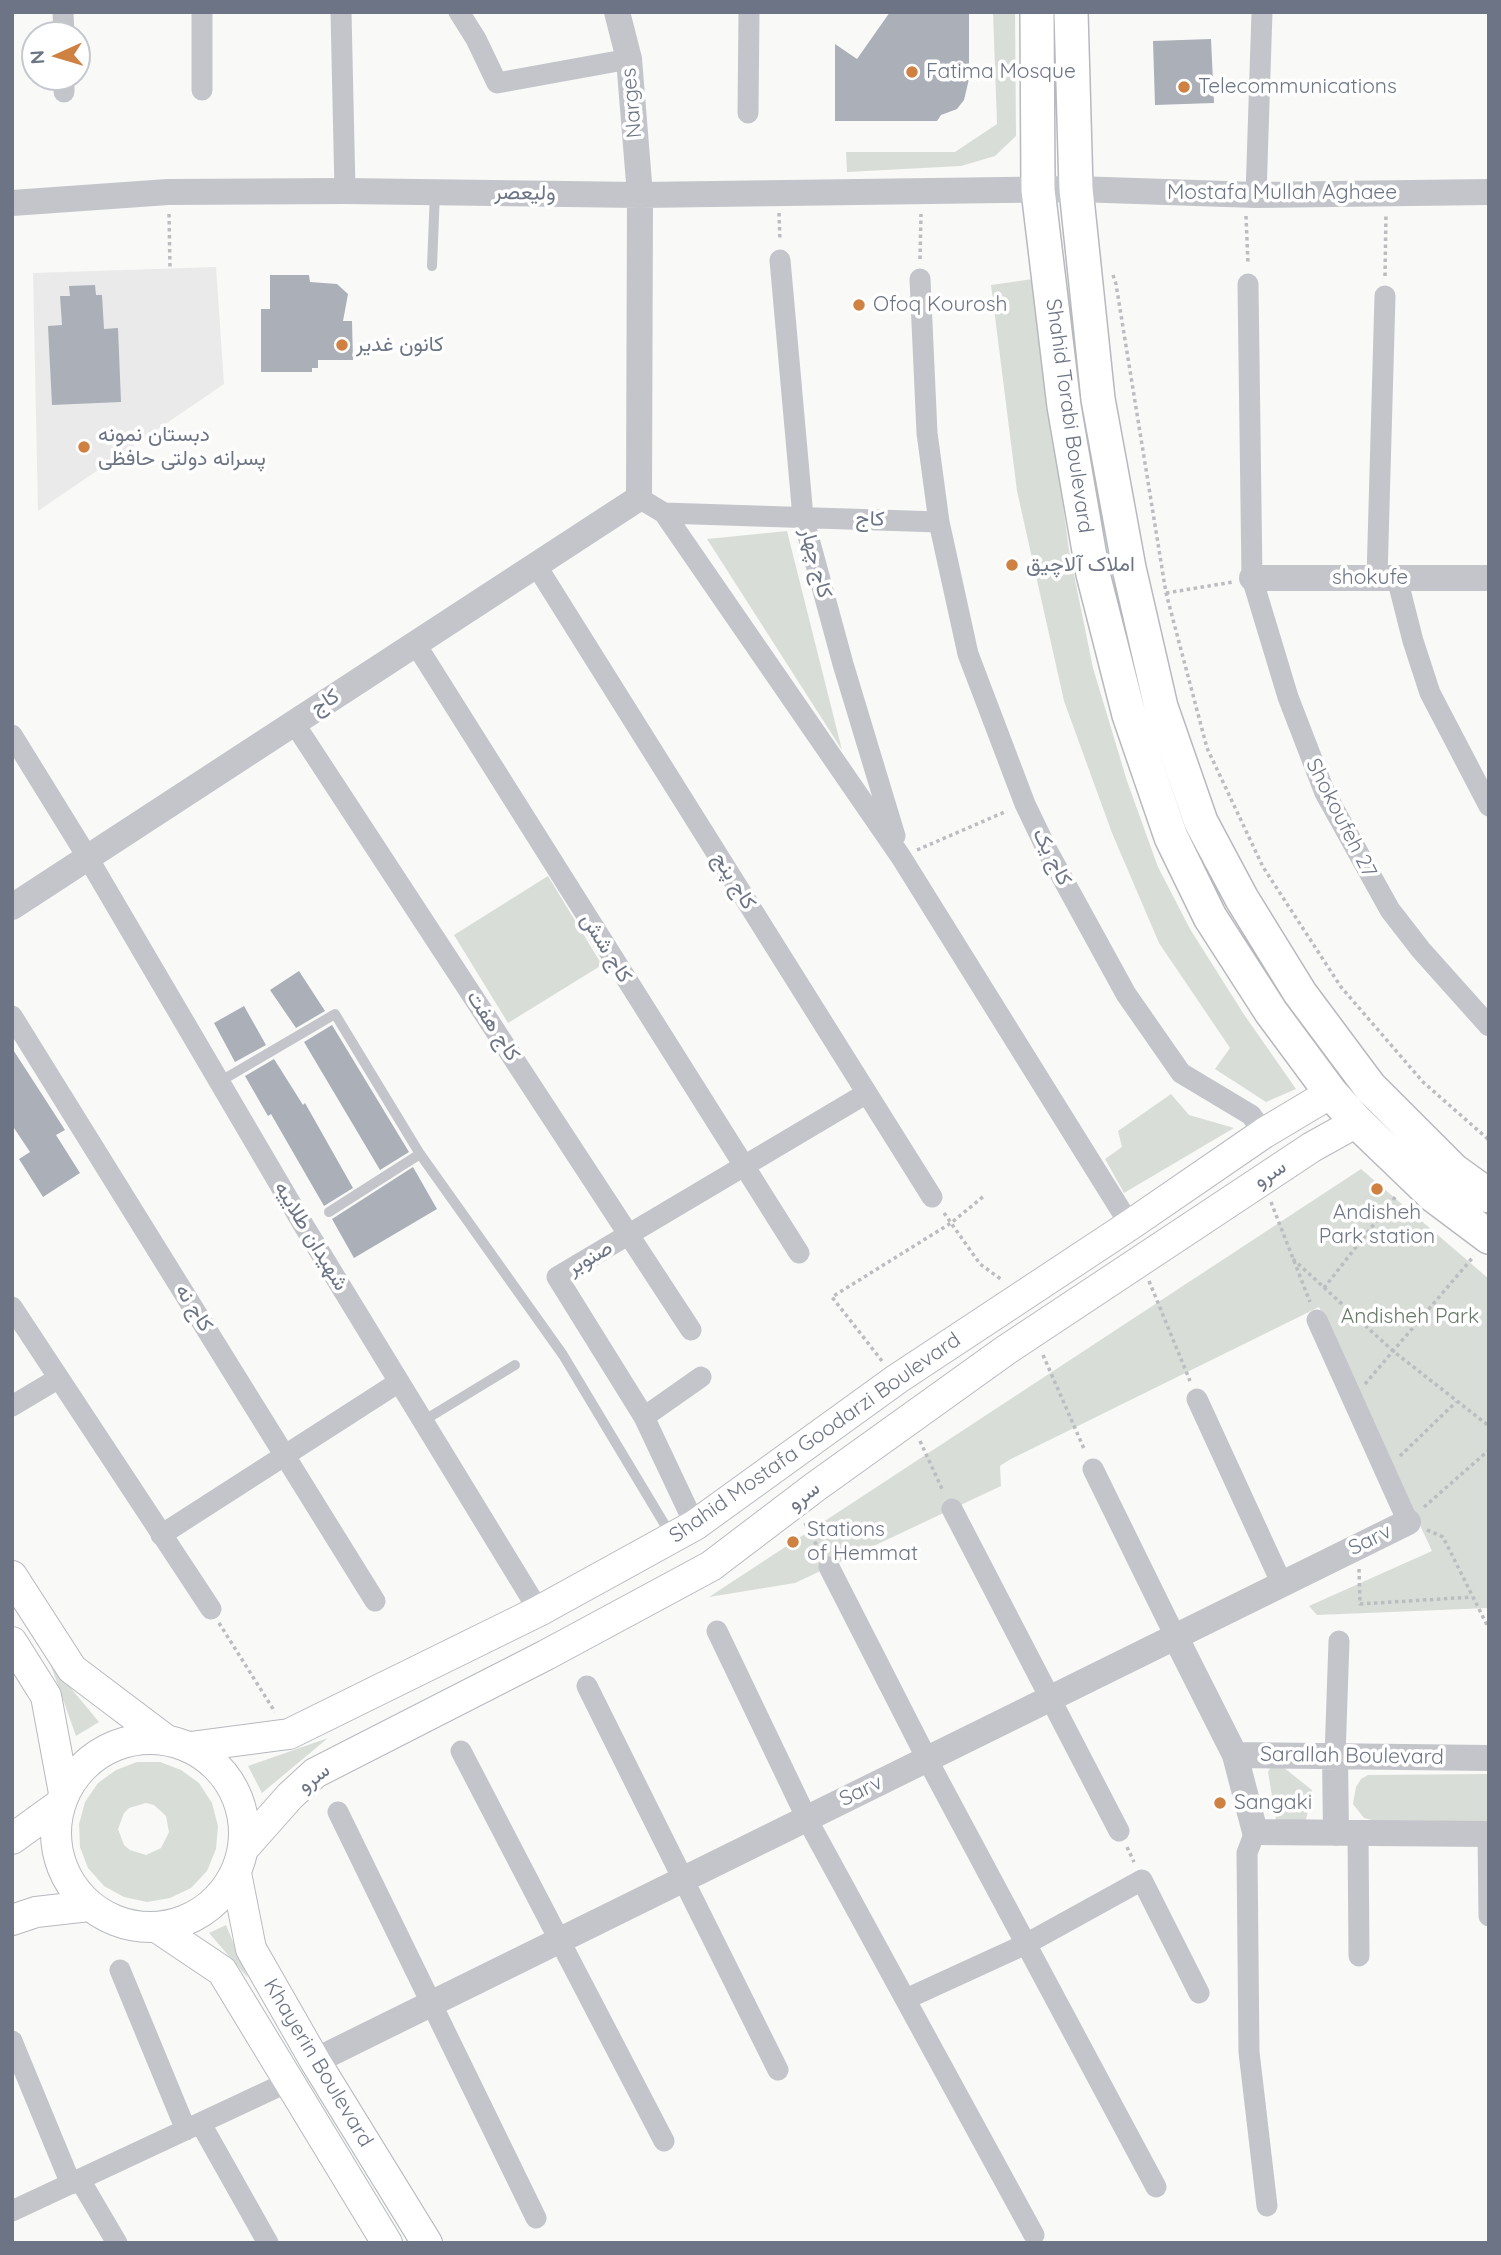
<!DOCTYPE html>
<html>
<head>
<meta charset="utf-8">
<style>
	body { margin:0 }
	#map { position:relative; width:1501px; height:2255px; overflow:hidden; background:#f9f9f7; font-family:Quicksand,sans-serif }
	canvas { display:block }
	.frame { position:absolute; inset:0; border:14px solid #6c7485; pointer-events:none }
	.north { position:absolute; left:21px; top:21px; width:70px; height:70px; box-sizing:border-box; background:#fff; border:2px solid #c4c7ce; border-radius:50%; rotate:266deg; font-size:19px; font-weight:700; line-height:28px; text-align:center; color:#6c7485 }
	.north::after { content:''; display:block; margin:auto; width:24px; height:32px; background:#cf8142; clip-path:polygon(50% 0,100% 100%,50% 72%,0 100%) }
</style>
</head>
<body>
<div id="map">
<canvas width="1501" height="2255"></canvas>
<div class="frame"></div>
<div class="north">N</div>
</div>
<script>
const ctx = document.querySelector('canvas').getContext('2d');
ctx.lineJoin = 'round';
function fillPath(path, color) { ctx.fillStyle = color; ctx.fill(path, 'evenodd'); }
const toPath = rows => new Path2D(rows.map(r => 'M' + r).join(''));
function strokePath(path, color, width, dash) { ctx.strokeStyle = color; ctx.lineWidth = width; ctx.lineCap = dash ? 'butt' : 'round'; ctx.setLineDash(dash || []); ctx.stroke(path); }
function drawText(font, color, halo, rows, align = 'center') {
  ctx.font = font + ' Quicksand,Vazirmatn,sans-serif'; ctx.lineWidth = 7; ctx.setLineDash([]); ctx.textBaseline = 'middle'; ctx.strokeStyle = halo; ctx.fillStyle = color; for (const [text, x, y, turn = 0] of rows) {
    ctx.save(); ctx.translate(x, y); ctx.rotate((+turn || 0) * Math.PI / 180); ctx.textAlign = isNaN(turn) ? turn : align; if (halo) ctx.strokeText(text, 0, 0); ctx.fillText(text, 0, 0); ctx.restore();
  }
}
const built = toPath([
	[216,267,224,384,38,511,33,273]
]);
const green = toPath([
	[993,12,1015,12,1016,136,995,156,961,166,847,172,846,152,955,152,997,124],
	[1033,279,1069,550,1093,668,1127,781,1158,867,1190,929,1243,1013,1296,1089,1266,1102,1215,1069,1230,1048,1159,943,1112,833,1064,701,1017,491,991,285],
	[787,531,842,750,707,539],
	[548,876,602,965,508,1023,454,935],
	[1171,1094,1189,1115,1234,1128,1124,1193,1105,1159,1122,1147,1118,1131],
	[1361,1169,1489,1279,1489,1608,1317,1615,1309,1606,1432,1551,1319,1307,1009,1460,1000,1466,1001,1486,795,1583,709,1597],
	[50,1663,99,1722,76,1736],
	[328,1738,262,1793,248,1766],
	[137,1762,160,1762,181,1770,199,1783,212,1803,218,1826,216,1849,207,1871,191,1888,170,1898,147,1902,124,1897,104,1886,88,1868,80,1847,79,1824,85,1802,98,1783,116,1770],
	[146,1803,154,1805,166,1816,169,1832,161,1848,146,1855,130,1850,124,1845,118,1829,124,1813,129,1808],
	[1283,1767,1312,1790,1306,1820,1276,1820,1268,1772,1270,1768],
	[1489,1774,1489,1821,1379,1822,1364,1818,1353,1804,1356,1787,1361,1779,1368,1775],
	[226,1925,248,1978,209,1933]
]);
const building = toPath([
	[890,12,969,12,969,79,964,100,957,109,941,115,937,121,835,121,835,44,857,59],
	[1211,39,1214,103,1155,105,1153,41],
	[270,275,309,275,310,282,337,284,348,294,343,321,352,321,353,360,318,360,318,368,312,368,312,372,261,372,261,309,270,309],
	[95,285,96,295,102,295,104,329,118,328,121,402,52,405,48,326,62,325,60,296,70,296,69,286],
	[299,971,325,1011,296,1028,270,990],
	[244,1006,266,1045,235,1062,214,1023],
	[332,1025,409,1152,380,1170,304,1042],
	[12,1048,65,1130,56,1135,80,1173,43,1197,19,1159,30,1152,12,1125],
	[274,1059,303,1105,305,1103,353,1188,324,1206,271,1114,268,1116,245,1076],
	[413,1167,437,1209,354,1258,332,1219]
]);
const path = toPath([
	[779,213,780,241],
	[169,214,170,268],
	[1246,216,1248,264],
	[920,259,921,214],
	[1113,275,1116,284,1166,593,1207,748,1263,867,1341,987,1423,1082,1489,1140],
	[1385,276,1386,214],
	[1166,593,1233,582],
	[917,850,1007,811],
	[1271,1202,1310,1302],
	[944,1213,980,1264,1002,1280],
	[1293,1259,1393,1351,1489,1426],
	[1149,1281,1190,1381],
	[1324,1288,1396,1196],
	[1043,1355,1085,1451],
	[882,1361,832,1297,951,1223,984,1196],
	[1365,1384,1474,1256],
	[920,1441,943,1491],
	[1400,1456,1456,1402],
	[1424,1507,1489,1450],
	[805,1523,819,1550],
	[1427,1530,1443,1537,1489,1629],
	[1359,1569,1360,1604,1472,1597],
	[219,1623,275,1712],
	[1127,1847,1134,1862]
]);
const service = toPath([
	[432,266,435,192],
	[219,1082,335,1014,420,1154,563,1355,671,1535],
	[329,1212,420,1154],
	[423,1421,515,1365]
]);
const minor = toPath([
	[63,12,64,35],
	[341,12,345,191],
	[459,12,476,39,497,83,629,59],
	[64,77,64,92],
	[202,90,202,12],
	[748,113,749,12],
	[1256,195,1262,12],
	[780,260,803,517,843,664,895,836],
	[920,279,927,433,939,522,968,654,1025,804,1047,850,1126,994,1181,1073,1251,1115,1264,1133],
	[1248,284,1252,578,1288,697,1325,793,1390,910,1421,950,1489,1026],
	[639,498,664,513,939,522],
	[664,513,901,857,1130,1225],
	[536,565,932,1197],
	[1377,578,1385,296],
	[1397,578,1413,641,1430,693,1489,806],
	[415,643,799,1253],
	[294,723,691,1330],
	[12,735,88,858,304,1226,539,1611],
	[12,1016,375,1601],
	[12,1307,211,1609],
	[1317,1320,1408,1522],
	[1197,1399,1282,1584],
	[12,1406,59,1378],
	[644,1417,701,1377],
	[1093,1469,1175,1636],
	[952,1509,1119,1831],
	[695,1525,644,1417,557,1277,867,1093],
	[161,1535,399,1382],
	[829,1567,927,1759,1156,2187],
	[717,1631,808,1821,1034,2235],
	[587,1686,778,2070],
	[461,1751,664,2141],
	[1335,1756,1339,1641],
	[338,1812,536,2218],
	[1255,1832,1247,1853,1249,2052,1267,2206],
	[1358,1833,1359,1956],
	[1488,1834,1489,1916],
	[120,1970,186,2130],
	[906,1999,1026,1944,1142,1880,1199,1993],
	[12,2041,71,2184],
	[201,2124,268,2243],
	[80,2180,117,2243],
	[12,2211,290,2081]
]);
const tertiary = toPath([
	[12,203,168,192,345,191,640,195,1076,189,1256,195,1489,192],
	[1252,578,1489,578],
	[12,907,639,498,640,195,629,59,617,12],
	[1175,1636,1235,1755,1255,1832,1489,1834],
	[1235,1755,1489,1758],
	[1335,1756,1336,1833],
	[315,2061,1408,1522]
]);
const secondary = toPath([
	[12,1576,72,1669,166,1740],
	[12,1642,46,1696,64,1793],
	'56 1833a94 94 0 1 1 188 0a94 94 0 1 1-188 0Z',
	[190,1747,289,1734,539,1611,695,1525,897,1379,1130,1225,1264,1133,1331,1093],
	[12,1839,59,1805],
	[243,1849,290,1796,315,1773,546,1655,711,1566,815,1487,1006,1350,1312,1147,1357,1122],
	[236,1873,251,1949,315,2061,427,2243],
	[12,1920,36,1912,89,1906],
	[158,1928,222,1971,387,2243]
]);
const primary = toPath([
	[1037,12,1038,190,1064,406,1093,574,1129,715,1171,837,1210,917,1271,1012,1331,1093,1357,1122,1433,1195,1489,1237],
	[1071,12,1076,189,1098,399,1129,568,1161,707,1201,822,1242,899,1300,993,1370,1087,1453,1170,1489,1196]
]);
const markers = [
	[912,72,7,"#cf8142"],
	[1184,87,7,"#cf8142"],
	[859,305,7,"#cf8142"],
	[342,345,7,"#cf8142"],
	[84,447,7,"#cf8142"],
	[1012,565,7,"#cf8142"],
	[1377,1189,7,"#cf8142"],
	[793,1542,7,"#cf8142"],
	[1220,1803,7,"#cf8142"]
];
const poiNames = [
	["Fatima Mosque",926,72],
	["Telecommunications",1198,87],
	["Ofoq Kourosh",873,305],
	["کانون غدیر",356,345],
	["دبستان نمونه",98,435],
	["پسرانه دولتی حافظی",98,459],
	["املاک آلاچیق",1026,565],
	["Andisheh",1377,1213,"center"],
	["Park station",1377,1237,"center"],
	["Stations",807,1530],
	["of Hemmat",807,1554],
	["Sangaki",1234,1803]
];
const streetNames = [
	["Narges",632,103,-95],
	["ولیعصر",525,193,1],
	["Mostafa Mullah Aghaee",1282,193],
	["Shahid Torabi Boulevard",1069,416,82],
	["کاج",870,519,2],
	["کاج چهار",816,563,75],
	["shokufe",1370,578],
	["کاج",325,702,-33],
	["Shokoufeh 27",1341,818,63],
	["کاج یک",1052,857,63],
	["کاج پنج",734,881,58],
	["کاج شش",606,948,58],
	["کاج هفت",493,1026,57],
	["سرو",1270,1174,-33],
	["شهیدان طلاییه",311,1236,59],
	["صنوبر",590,1258,-30],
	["کاج نه",194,1308,58],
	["Shahid Mostafa Goodarzi Boulevard",815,1438,-35],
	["سرو",804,1496,-37],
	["Sarv",1370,1540,-26],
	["Sarallah Boulevard",1352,1756,1],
	["سرو",314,1778,-37],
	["Sarv",861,1791,-26],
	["Khayerin Boulevard",318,2063,59]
];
const parkNames = [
	["Andisheh Park",1410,1317]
];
fillPath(built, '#eaeaeb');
fillPath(green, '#d8ded7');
fillPath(building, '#abafb7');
strokePath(secondary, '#b6b9be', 32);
strokePath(primary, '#b7b9be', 36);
strokePath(path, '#bbbdc0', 3.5, [3.5, 3.5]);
strokePath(service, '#c3c5ca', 10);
strokePath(minor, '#c3c5ca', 21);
strokePath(tertiary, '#c3c5ca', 26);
strokePath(secondary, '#fff', 30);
strokePath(primary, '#fff', 33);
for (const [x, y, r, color] of markers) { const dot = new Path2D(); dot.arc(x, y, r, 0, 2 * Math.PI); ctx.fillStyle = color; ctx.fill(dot); strokePath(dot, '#fff', 2.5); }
drawText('21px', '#6c7485', '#fff', poiNames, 'left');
drawText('21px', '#6c7485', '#fff', streetNames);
drawText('21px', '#667866', '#fff', parkNames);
</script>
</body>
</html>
